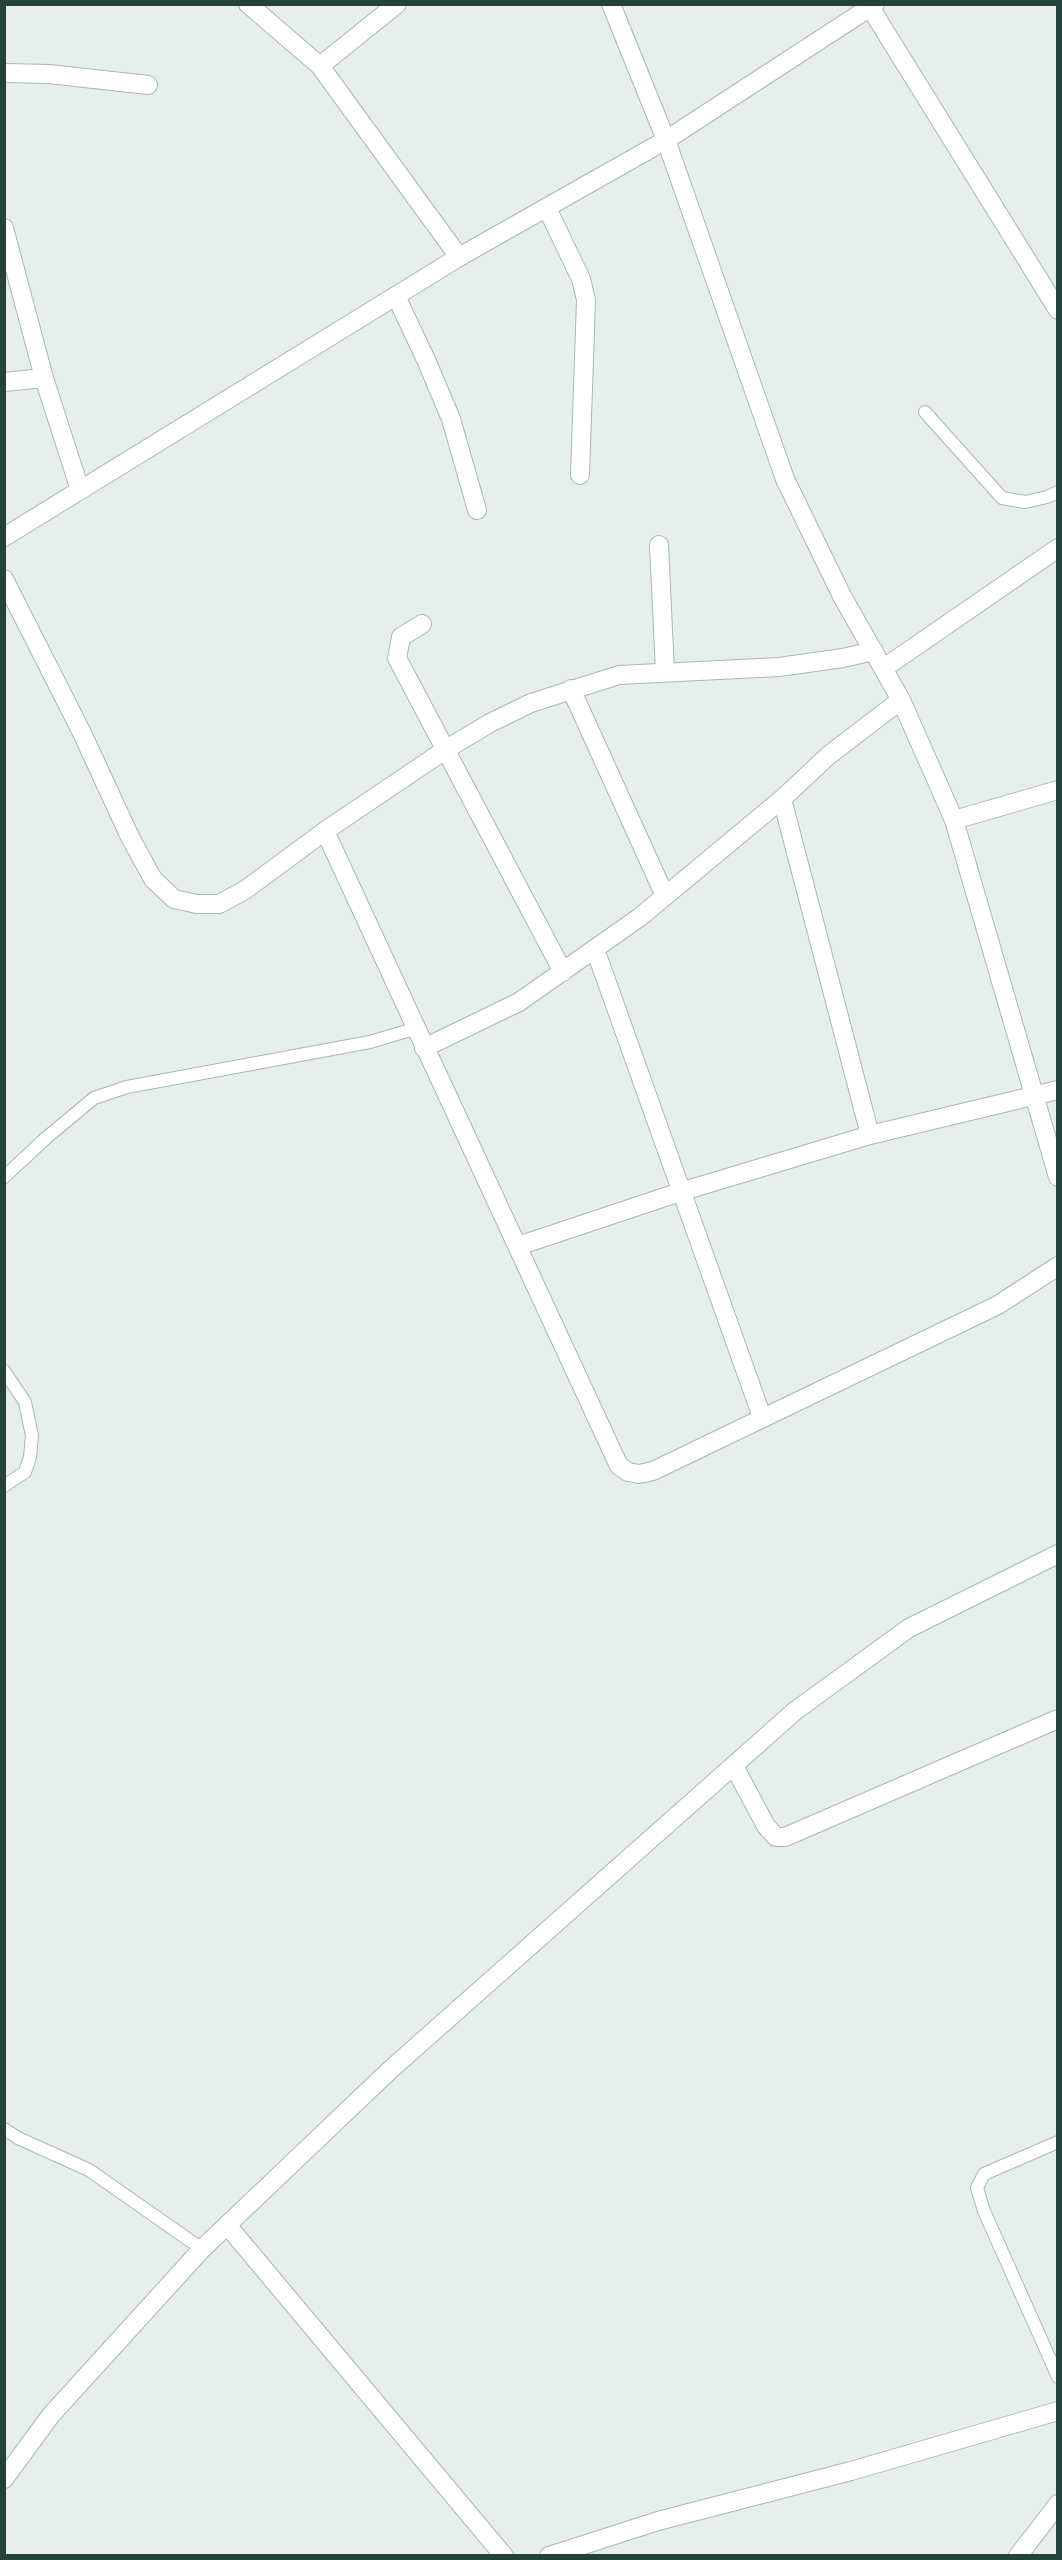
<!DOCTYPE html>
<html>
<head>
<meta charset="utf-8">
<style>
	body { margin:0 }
	#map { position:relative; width:1062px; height:2560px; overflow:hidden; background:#e6efeb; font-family:"PT Sans Narrow",sans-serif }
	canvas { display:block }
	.frame { position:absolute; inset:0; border:6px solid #24423a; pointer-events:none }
</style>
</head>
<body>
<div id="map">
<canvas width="1062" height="2560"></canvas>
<div class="frame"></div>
</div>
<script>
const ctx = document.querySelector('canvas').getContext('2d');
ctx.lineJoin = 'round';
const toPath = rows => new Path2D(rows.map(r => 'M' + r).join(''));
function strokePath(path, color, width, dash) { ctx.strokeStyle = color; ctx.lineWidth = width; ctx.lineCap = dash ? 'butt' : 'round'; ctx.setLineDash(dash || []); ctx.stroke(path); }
const lane = toPath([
	[925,412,1002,498,1025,502,1047,497,1058,492],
	[4,1177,46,1138,94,1098,127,1087,370,1042,417,1028],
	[4,1371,25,1402,32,1436,30,1457,25,1472,4,1486],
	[4,2129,18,2138,89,2170,202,2249],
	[1058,2142,984,2174,977,2188,984,2211,1058,2377]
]);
const street = toPath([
	[248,4,320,66,459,257],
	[611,4,666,140,785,479,842,596,901,700,954,820,1058,1177],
	[868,4,1058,310],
	[320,66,397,4],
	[4,73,49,74,148,85],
	[547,208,581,279,586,300,580,475],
	[4,228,44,378,80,490],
	[396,296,427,362,451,419,477,510],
	[4,382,44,378],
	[4,537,459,257,666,140,875,4],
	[659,545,665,672],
	[4,579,82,733,130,837,153,879,174,899,197,904,219,904,245,890,325,831,445,750,490,723,531,703,619,675,779,667,843,658,874,651],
	[422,624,401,637,397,658,563,972],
	[884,668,1058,548],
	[571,689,665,896],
	[782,799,870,1135],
	[954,820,1058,790],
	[325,831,619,1466,628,1472,639,1474,653,1471,998,1305,1058,1266],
	[595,949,762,1417],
	[424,1048,519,1002,640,917,782,799,829,755,901,700],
	[518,1246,680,1192,870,1135,1058,1090],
	[734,1766,766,1826,776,1837,785,1837,1058,1719],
	[227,2225,504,2556],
	[549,2556,658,2521,851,2471,1058,2411],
	[1018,2556,1058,2504]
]);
const secondary = toPath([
	[4,2479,51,2415,202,2249,390,2070,795,1711,909,1628,1058,1554]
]);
strokePath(lane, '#a8b8b2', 14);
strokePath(street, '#a8b8b2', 20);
strokePath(secondary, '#a4bbb3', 20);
strokePath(lane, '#fff', 12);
strokePath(street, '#fff', 18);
strokePath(secondary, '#fff', 18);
</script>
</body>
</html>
